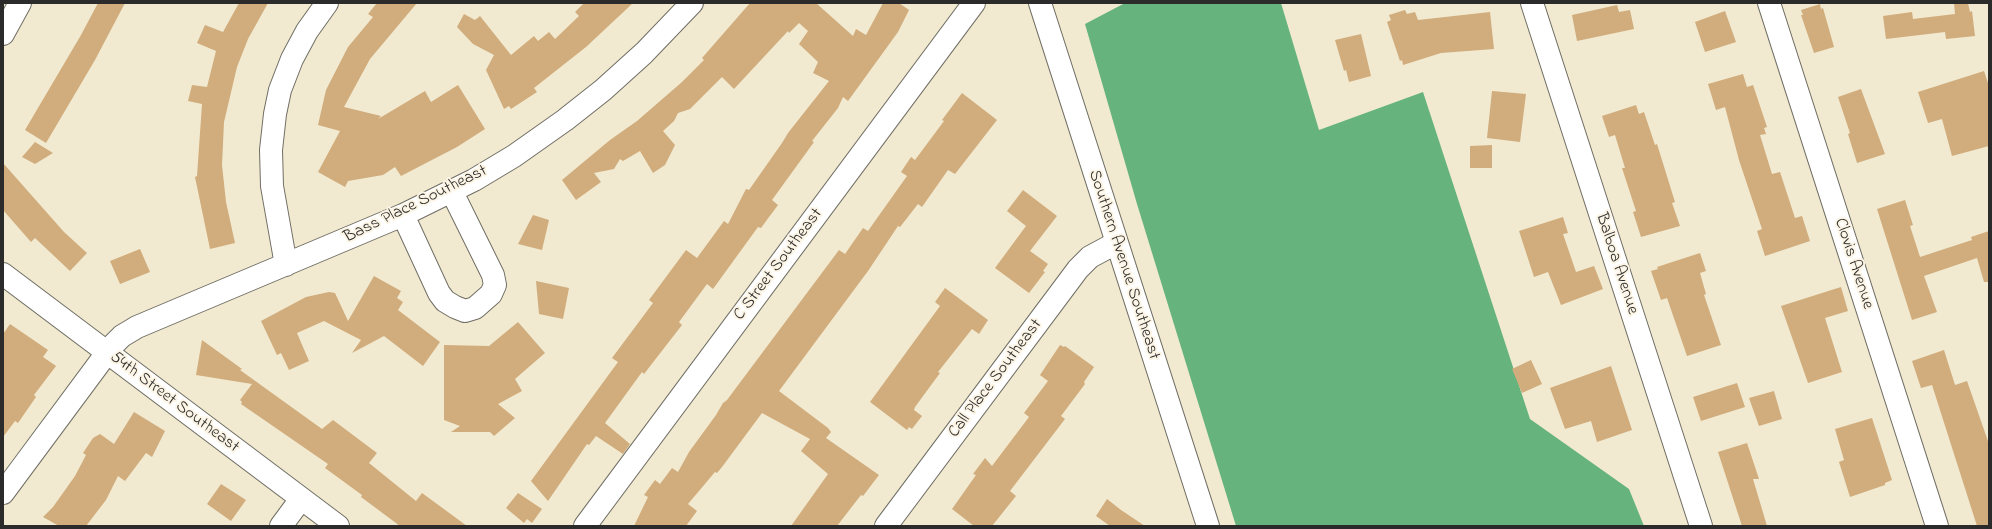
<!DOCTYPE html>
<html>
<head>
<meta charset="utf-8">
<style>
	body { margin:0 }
	#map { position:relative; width:1992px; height:529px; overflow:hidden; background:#f1ead0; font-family:"Indie Flower",sans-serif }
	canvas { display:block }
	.frame { position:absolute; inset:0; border:4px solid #2b2b2b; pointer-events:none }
</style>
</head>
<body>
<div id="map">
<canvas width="1992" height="529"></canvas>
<div class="frame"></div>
</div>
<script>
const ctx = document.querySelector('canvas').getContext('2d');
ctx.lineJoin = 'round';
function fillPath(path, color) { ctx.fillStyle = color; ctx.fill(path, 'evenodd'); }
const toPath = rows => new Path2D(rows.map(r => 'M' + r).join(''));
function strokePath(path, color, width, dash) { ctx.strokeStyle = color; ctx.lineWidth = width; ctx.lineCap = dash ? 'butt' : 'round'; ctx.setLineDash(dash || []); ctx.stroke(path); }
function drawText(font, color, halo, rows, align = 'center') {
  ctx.font = font + ' "Indie Flower",sans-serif'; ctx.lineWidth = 4; ctx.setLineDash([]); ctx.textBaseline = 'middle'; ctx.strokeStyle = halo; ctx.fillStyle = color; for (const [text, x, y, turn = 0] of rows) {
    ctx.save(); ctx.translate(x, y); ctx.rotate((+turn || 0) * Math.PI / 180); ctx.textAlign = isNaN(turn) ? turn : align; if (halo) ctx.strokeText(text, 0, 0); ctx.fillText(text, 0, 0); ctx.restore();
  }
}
const forest = toPath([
	[1125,3,1281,3,1319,130,1423,92,1530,419,1629,489,1644,526,1236,526,1137,204,1085,24]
]);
const building = toPath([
	[98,3,125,3,95,60,46,143,25,130,81,35],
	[239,3,268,3,248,39,237,67,224,122,222,165,226,202,235,243,210,249,195,177,197,176,202,104,188,101,192,85,207,87,216,51,197,43,205,25,223,32],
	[377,3,417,3,370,59,344,107,381,116,378,119,425,91,431,102,458,85,485,129,457,147,401,176,395,167,383,175,348,181,345,187,318,172,340,131,318,125,326,90,348,47,373,17,368,14],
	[584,3,633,3,586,47,534,88,537,92,511,109,509,106,504,109,486,70,494,55,473,44,457,27,464,14,475,20,480,16,511,55,534,36,538,41,549,32,555,39,579,16,575,12],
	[750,3,816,3,853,36,856,29,866,35,883,3,899,3,909,10,898,32,848,101,843,97,838,108,812,141,814,142,772,200,778,205,769,217,761,228,758,227,713,289,707,284,679,322,682,325,644,374,642,372,605,423,630,444,623,454,596,436,589,445,587,444,548,501,531,481,618,362,612,358,653,303,649,300,686,250,697,258,724,221,728,224,746,189,749,190,782,143,788,133,829,81,813,73,818,62,799,44,808,31,799,23,789,33,788,31,734,89,722,77,690,109,678,113,674,121,663,131,675,145,665,165,653,173,640,151,623,161,620,159,614,169,594,173,601,182,576,200,562,180,610,140,637,121,682,82,704,60,702,58],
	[1954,3,1968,3,1970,12,1972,11,1975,36,1946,39,1945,32,1886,39,1883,16,1912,12,1913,19,1955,14],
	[1820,4,1821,9,1823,8,1834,47,1814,53,1801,15,1803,15,1801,10],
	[1617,5,1619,12,1630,10,1634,29,1577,41,1572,15],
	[1405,10,1407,14,1415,12,1418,20,1490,12,1494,49,1441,53,1403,65,1402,60,1400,61,1387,22,1391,20,1389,15],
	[1725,11,1736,42,1705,52,1695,22],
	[1361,34,1371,76,1349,82,1346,70,1344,71,1335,40],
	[1984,71,1989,86,1989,146,1952,156,1942,119,1928,123,1918,92],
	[1743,74,1747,87,1753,85,1767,127,1764,128,1766,134,1760,135,1772,174,1780,172,1795,218,1802,216,1810,241,1765,256,1757,231,1762,229,1739,160,1725,107,1716,110,1708,84],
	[1861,89,1885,154,1857,163,1848,134,1850,133,1838,97],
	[1492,91,1526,94,1520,142,1487,138],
	[962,93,997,120,955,174,948,170,922,207,918,204,900,227,898,226,868,271,779,391,828,428,831,432,826,438,879,475,863,496,861,495,837,526,791,526,828,474,801,451,810,439,762,413,722,467,717,473,715,472,688,504,697,511,686,526,634,526,648,497,644,495,655,480,660,484,672,468,678,472,689,452,716,415,723,403,727,400,839,250,845,254,863,228,868,231,880,214,907,176,901,172,911,157,915,160,944,121,942,120],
	[1636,105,1639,114,1644,112,1655,145,1657,144,1675,202,1672,203,1680,226,1641,237,1633,212,1636,211,1622,168,1625,168,1615,135,1609,137,1602,116],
	[35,142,53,153,35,164,22,157],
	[1492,145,1492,168,1470,168,1470,146],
	[3,163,64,232,87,253,70,271,35,238,31,242,3,210],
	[1023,190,1057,216,1030,251,1048,264,1043,271,1045,272,1029,293,995,268,1026,226,1007,211],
	[1905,200,1913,225,1910,226,1920,257,1972,240,1971,237,1989,231,1989,282,1984,282,1977,258,1924,276,1937,312,1912,320,1877,209],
	[533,215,549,220,542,250,518,244],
	[1563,217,1568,233,1563,234,1576,272,1594,266,1603,289,1561,305,1548,272,1534,277,1519,231],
	[140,249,150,272,120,284,110,261],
	[1700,253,1706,271,1700,273,1706,294,1704,295,1721,345,1687,356,1667,298,1661,300,1651,271,1658,269,1657,267],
	[374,276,401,291,397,298,403,302,398,310,440,342,423,366,384,336,352,353,361,340,324,321,297,333,309,361,289,370,281,353,277,355,261,321,306,297,329,292,335,293,348,321],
	[536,281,569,288,563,319,539,314],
	[1841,287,1848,311,1825,318,1842,372,1808,383,1781,306],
	[945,288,988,320,979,334,972,329,938,372,940,373,915,407,914,410,922,416,912,429,909,427,907,430,870,402,940,306,935,302],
	[518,322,545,353,515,379,522,391,498,404,515,418,494,436,490,432,451,432,460,426,444,420,444,345,489,346],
	[10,324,48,350,43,357,56,366,34,395,36,397,18,423,15,421,3,437,3,334],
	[202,340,242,369,240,370,322,429,333,420,377,453,369,463,416,501,422,493,467,526,400,526,361,497,362,495,325,468,328,464,241,404,242,402,240,400,252,384,196,375],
	[1060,345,1064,347,1065,346,1094,367,1084,382,1085,384,1061,416,1065,419,1010,491,1016,496,992,526,974,526,952,509,976,475,973,474,985,458,992,466,1029,417,1024,413,1048,381,1040,375],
	[1944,350,1955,385,1967,381,1989,444,1989,526,1977,526,1932,385,1921,388,1912,361],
	[1531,360,1542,384,1522,393,1512,369],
	[1611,366,1632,430,1597,442,1591,421,1565,429,1550,388],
	[1737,383,1745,407,1701,421,1693,397],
	[1774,391,1782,419,1759,426,1749,398],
	[134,412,165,431,152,457,146,453,125,481,118,476,106,500,86,526,59,526,43,517,53,507,75,476,86,455,83,453,93,438,100,434,114,444],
	[1872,418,1892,480,1885,483,1885,485,1850,497,1839,462,1844,460,1835,429],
	[1747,443,1759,479,1753,479,1767,526,1742,526,1718,452],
	[221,484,246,500,231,521,207,504],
	[518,493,542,509,532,523,527,519,524,523,506,508],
	[1107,499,1121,510,1145,526,1110,526,1096,516]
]);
const minor = toPath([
	[1532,3,1701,526],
	[1769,3,1937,526],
	[403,215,439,293,445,301,455,307,465,311,475,308,491,294,495,285,493,275,452,192],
	[286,265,272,186,271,150,275,114,280,90,292,59,307,31,327,3],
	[3,274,338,526],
	[3,493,112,346,122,336,137,327,403,215,474,180,514,156,565,120,603,90,644,53,692,3],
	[281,526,301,499],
	[585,526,974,3],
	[886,526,1078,269,1090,257,1116,243]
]);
const major = toPath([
	[1040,3,1208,526],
	[3,34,20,3]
]);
const streetNames = [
	["Bass Place Southeast",416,205,-26],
	["Balboa Avenue",1616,264,72],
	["Clovis Avenue",1853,264,72],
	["C Street Southeast",779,265,-53],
	["Southern Avenue Southeast",1123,265,72],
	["Call Place Southeast",996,379,-53],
	["54th Street Southeast",174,403,37]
];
fillPath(forest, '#66b37e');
fillPath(building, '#d1ac7c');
strokePath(minor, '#706e65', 24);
strokePath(major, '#706e65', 24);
strokePath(minor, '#fff', 22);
strokePath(major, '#fff', 22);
drawText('17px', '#2b2b2b', '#fcf5e5', streetNames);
</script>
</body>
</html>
